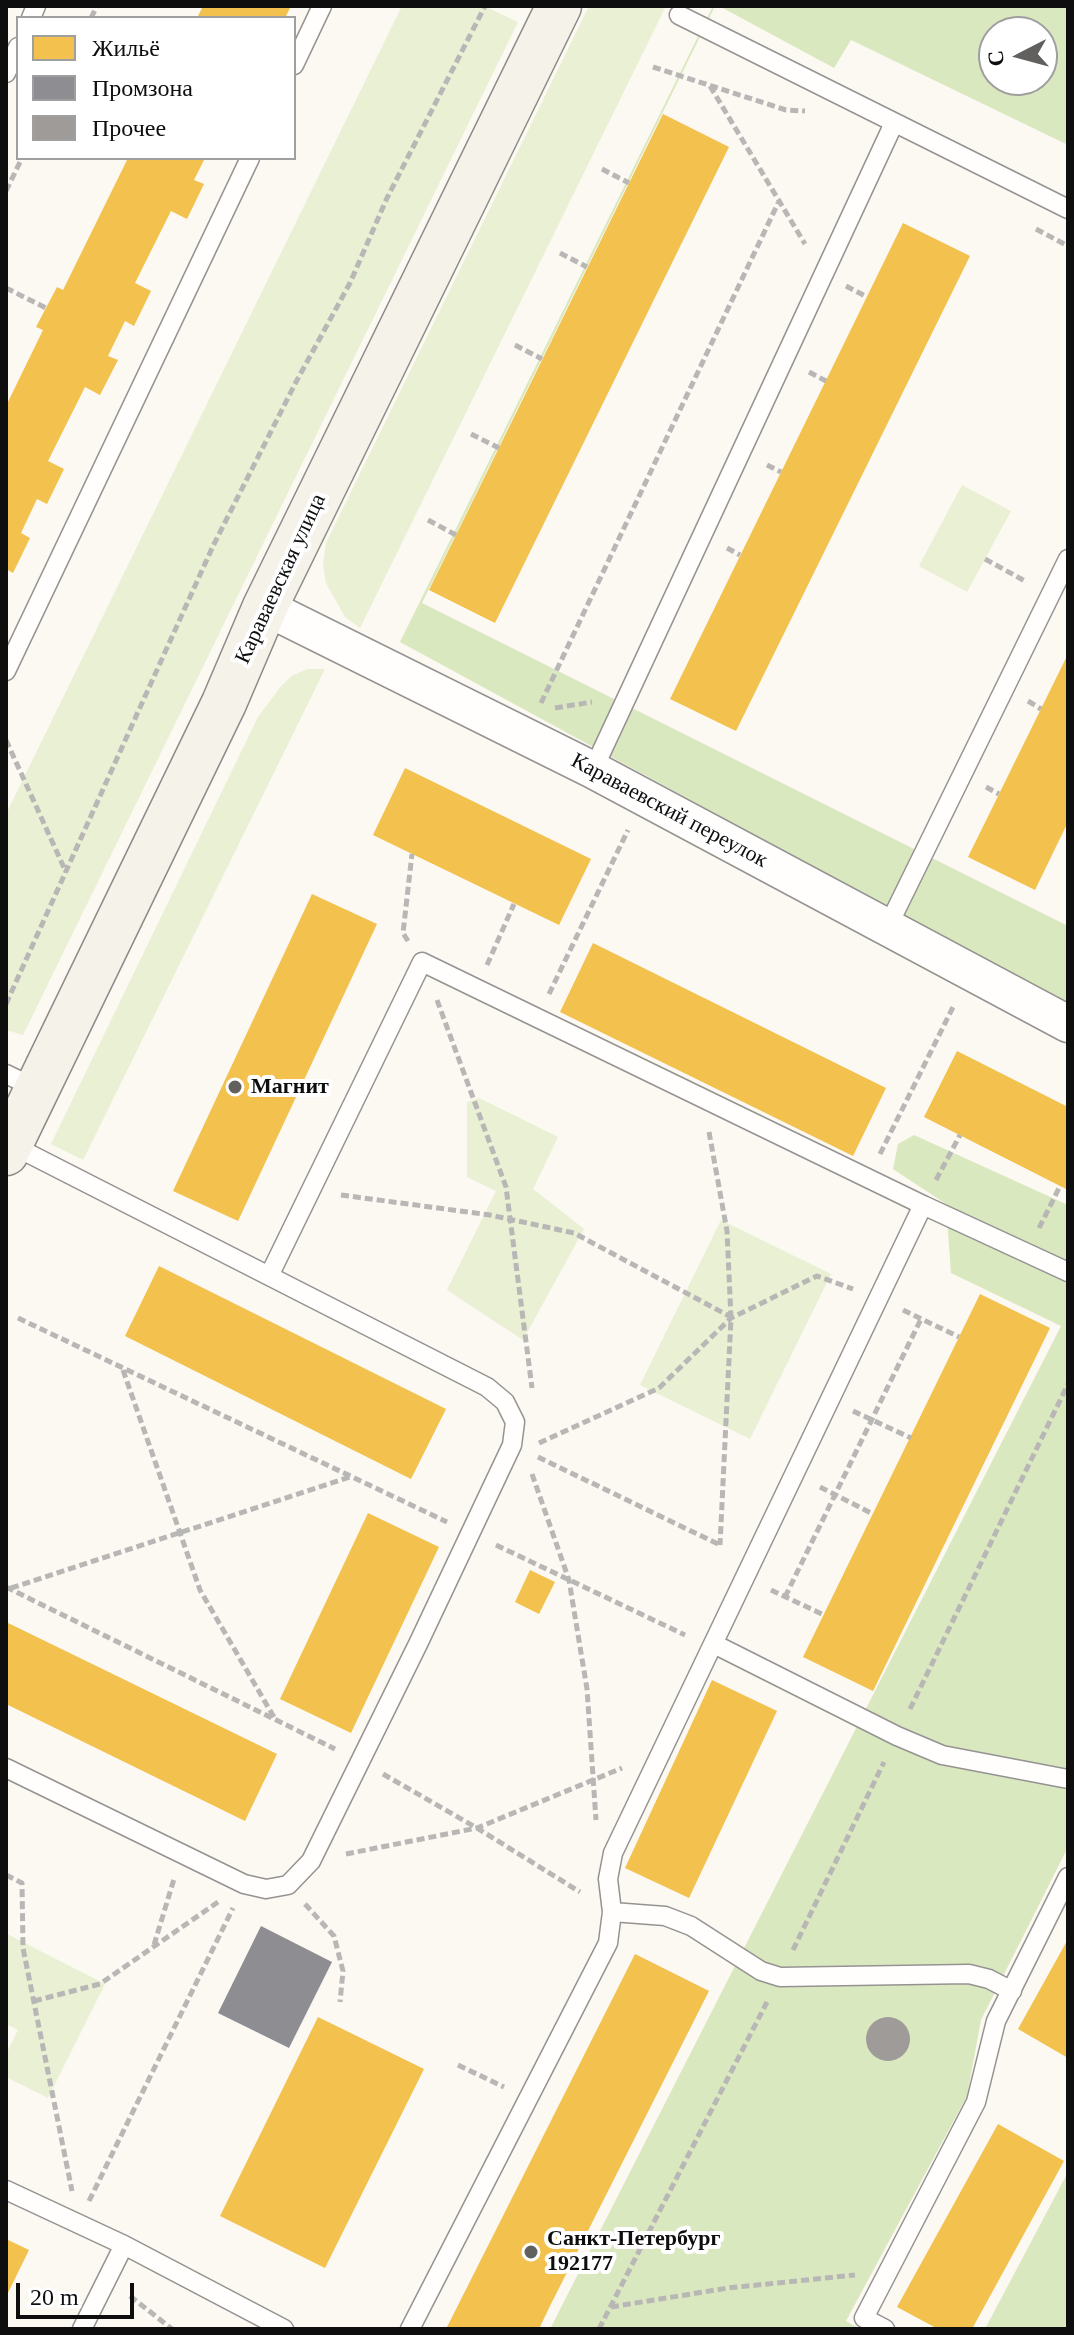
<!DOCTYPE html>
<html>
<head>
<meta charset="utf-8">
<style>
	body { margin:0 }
	#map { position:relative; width:1074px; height:2335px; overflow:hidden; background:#fcf8f2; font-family:"Times New Roman",serif }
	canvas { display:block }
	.frame { position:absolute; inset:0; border:8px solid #0e0e0e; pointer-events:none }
	.legend { position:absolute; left:16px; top:16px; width:280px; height:144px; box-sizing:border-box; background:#fff; border:2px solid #9f9f9f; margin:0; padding:10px 14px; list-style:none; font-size:24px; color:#0e0e0e }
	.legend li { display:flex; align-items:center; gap:16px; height:40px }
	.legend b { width:40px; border:2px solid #9f9f9f }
	.north { position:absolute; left:978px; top:16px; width:80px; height:80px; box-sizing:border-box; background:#fff; border:2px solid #9f9f9f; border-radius:50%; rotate:264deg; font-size:22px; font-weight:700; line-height:32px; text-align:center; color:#0e0e0e }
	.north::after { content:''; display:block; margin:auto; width:28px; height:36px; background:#61605e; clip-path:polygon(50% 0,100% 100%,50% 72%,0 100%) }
	.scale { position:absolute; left:16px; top:2283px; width:118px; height:36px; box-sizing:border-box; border:4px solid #0e0e0e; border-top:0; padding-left:10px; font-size:24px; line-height:28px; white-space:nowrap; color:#0e0e0e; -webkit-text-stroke:6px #fff; paint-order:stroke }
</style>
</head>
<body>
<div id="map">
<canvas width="1074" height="2335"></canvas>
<div class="frame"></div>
<ul class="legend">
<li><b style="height:22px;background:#f2c14e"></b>Жильё</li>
<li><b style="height:22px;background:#8d8d92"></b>Промзона</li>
<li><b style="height:22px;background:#9f9b98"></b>Прочее</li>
</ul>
<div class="north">С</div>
<div class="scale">20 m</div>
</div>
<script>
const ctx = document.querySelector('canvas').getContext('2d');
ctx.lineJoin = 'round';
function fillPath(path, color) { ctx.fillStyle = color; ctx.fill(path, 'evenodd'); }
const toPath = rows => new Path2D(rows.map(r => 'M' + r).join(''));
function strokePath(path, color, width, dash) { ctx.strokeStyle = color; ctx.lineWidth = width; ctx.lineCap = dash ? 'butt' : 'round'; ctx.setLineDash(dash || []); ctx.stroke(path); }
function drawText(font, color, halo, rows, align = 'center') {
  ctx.font = font + ' "Times New Roman",serif'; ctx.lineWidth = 8; ctx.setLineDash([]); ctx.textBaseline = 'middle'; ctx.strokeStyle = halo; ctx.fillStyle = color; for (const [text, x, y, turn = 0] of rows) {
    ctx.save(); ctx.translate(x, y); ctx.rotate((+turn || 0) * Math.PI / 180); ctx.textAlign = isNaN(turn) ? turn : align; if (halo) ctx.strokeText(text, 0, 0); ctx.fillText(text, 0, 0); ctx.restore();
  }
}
const green = toPath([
	[402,6,484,6,518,22,23,1035,6,1030,6,814],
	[589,6,666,6,360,628,345,617,326,583,323,565,326,543],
	[962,485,1011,511,967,592,919,566],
	[308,669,325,669,83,1160,51,1144,258,717,282,685,293,675],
	[479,1098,558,1137,533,1189,584,1229,523,1340,447,1290,496,1191,467,1177,467,1102],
	[721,1220,831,1274,750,1439,640,1385],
	[7,1934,105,1984,48,2098,6,2077,6,2054,18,2030,6,2024]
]);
const forest = toPath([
	[713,6,715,6,422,603,1068,926,1068,1005,400,642],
	[719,6,1068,6,1068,145,851,40,834,68],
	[994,32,1042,32,1042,80,994,80],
	[914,1135,1068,1205,1068,1847,981,2020,967,2096,846,2321,860,2329,550,2329,1061,1326,951,1273,946,1204,893,1169,898,1144],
	[1068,2172,1068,2329,985,2329]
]);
const homes = toPath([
	[203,6,287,6,290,8,285,18,197,18],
	[663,114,729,147,495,623,429,590],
	[128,158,205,158,194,180,204,184,187,219,171,211,135,283,151,291,134,326,125,321,108,356,118,360,100,395,85,387,48,461,64,469,47,504,37,499,21,533,30,538,13,573,6,569,6,406,43,330,36,327,57,287,63,290],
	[903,223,970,256,736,731,670,699],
	[1068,654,1068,822,1035,890,968,857],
	[405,768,591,859,559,925,373,835],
	[312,894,377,924,238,1221,173,1191],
	[593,943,886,1088,853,1156,560,1012],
	[957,1051,1068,1107,1068,1190,924,1117],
	[159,1266,446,1409,411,1479,125,1336],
	[980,1294,1050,1328,873,1691,803,1657],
	[368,1513,439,1547,351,1733,280,1699],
	[530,1570,555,1582,539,1614,515,1602],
	[6,1622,277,1754,245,1821,6,1704],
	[712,1680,777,1711,689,1898,625,1868],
	[1068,1939,1068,2058,1018,2029],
	[635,1954,709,1991,549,2308,539,2329,446,2329],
	[318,2017,424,2069,325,2268,220,2216],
	[998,2124,1064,2161,972,2329,938,2329,897,2307],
	[6,2239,29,2250,6,2297]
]);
const industry = toPath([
	[261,1926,332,1962,289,2048,218,2013]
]);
const building = toPath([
	'866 2039a22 22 0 1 1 44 0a22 22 0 1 1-44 0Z'
]);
const path = toPath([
	[91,18,97,6],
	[653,67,786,110,805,111],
	[710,86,805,244],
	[602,169,629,183],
	[6,191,22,158],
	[1036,229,1068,246],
	[560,253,587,267],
	[846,286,867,297],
	[6,288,46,308],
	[515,345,542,359],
	[809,372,826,381],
	[471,434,499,448],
	[767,465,781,472],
	[428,520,456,535],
	[727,548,740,555],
	[985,559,1025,581],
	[1028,701,1041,709],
	[541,703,779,201],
	[555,708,592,702],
	[6,740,66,872],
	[986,787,999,794],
	[408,941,403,933,412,854],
	[487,965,514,904],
	[549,994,628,830],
	[437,1000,506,1187,532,1388],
	[6,1004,213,546,296,382,350,283,387,198,485,6],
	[709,1132,727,1231,731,1318,720,1545],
	[880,1154,954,1005],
	[936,1180,960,1135],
	[341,1195,490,1215,574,1233,731,1317],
	[1039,1228,1060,1186],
	[903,1310,959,1337],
	[18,1318,447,1522],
	[123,1370,200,1590,275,1719],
	[853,1411,911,1438],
	[539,1443,659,1388,731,1318,817,1276,853,1289],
	[538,1457,720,1545],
	[532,1474,569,1580,587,1689,596,1820],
	[820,1487,873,1514],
	[496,1545,685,1635],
	[6,1587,335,1749],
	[11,1588,350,1477],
	[771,1590,824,1615],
	[785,1597,921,1319],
	[910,1709,1068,1384],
	[383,1774,477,1828,580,1892],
	[346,1854,477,1828,622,1768],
	[6,1875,22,1883,23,1948,72,2191],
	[305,1904,334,1936,343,1971,340,2002],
	[154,1945,174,1879],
	[793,1950,884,1762],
	[34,2001,100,1984,218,1902],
	[458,2065,504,2087],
	[89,2201,233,1908],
	[130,2296,172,2329],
	[611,2307,728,2288,855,2275],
	[599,2329,767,2002]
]);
const lane = toPath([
	[679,15,1068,209],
	[31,18,36,6],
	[294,65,322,6],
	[6,73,18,47],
	[6,671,250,158],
	[593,770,894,123],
	[887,928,1068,559],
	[6,1074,37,1089],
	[923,1205,1068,1272],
	[270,1274,422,962,923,1205,613,1853,608,1879,612,1912,608,1943,410,2329],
	[714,1644,897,1736,942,1755,1068,1779],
	[6,1768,244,1884,266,1889,288,1885,311,1861,418,1644,512,1445,515,1422,505,1402,487,1387,10,1144],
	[612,1912,665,1916,691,1926,761,1971,780,1977,969,1974,989,1979,1012,1991],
	[6,2190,124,2245,82,2329],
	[124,2245,284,2329],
	[885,2329,864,2318,976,2102,996,2021,1068,1877]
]);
const street = toPath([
	[265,607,593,770,1068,1024]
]);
const secondary = toPath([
	[6,1153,224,703,265,607,559,6]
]);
const markers = [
	[235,1087,8,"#61605e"],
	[531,2252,8,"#61605e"]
];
const streetNames = [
	["Караваевская улица",281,579,-65],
	["Караваевский переулок",669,811,28]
];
const poiNames = [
	["Магнит",251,1087],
	["Санкт-Петербург",547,2239],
	["192177",547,2264]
];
fillPath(green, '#e9f0d3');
fillPath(forest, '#dae8c0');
fillPath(homes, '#f2c14e');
fillPath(industry, '#8d8d92');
fillPath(building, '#9f9b98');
strokePath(lane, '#959391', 21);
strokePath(street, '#959391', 39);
strokePath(secondary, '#8c8a87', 47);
strokePath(path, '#b8b7b6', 5, [8, 4]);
strokePath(lane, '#fffefd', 18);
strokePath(street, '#fffefd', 36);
strokePath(secondary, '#f5f2ea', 44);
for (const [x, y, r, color] of markers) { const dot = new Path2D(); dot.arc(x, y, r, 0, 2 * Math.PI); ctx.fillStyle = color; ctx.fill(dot); strokePath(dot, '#fff', 3); }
drawText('22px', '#0e0e0e', '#fff', streetNames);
drawText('bold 22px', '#0e0e0e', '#fff', poiNames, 'left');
</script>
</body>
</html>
